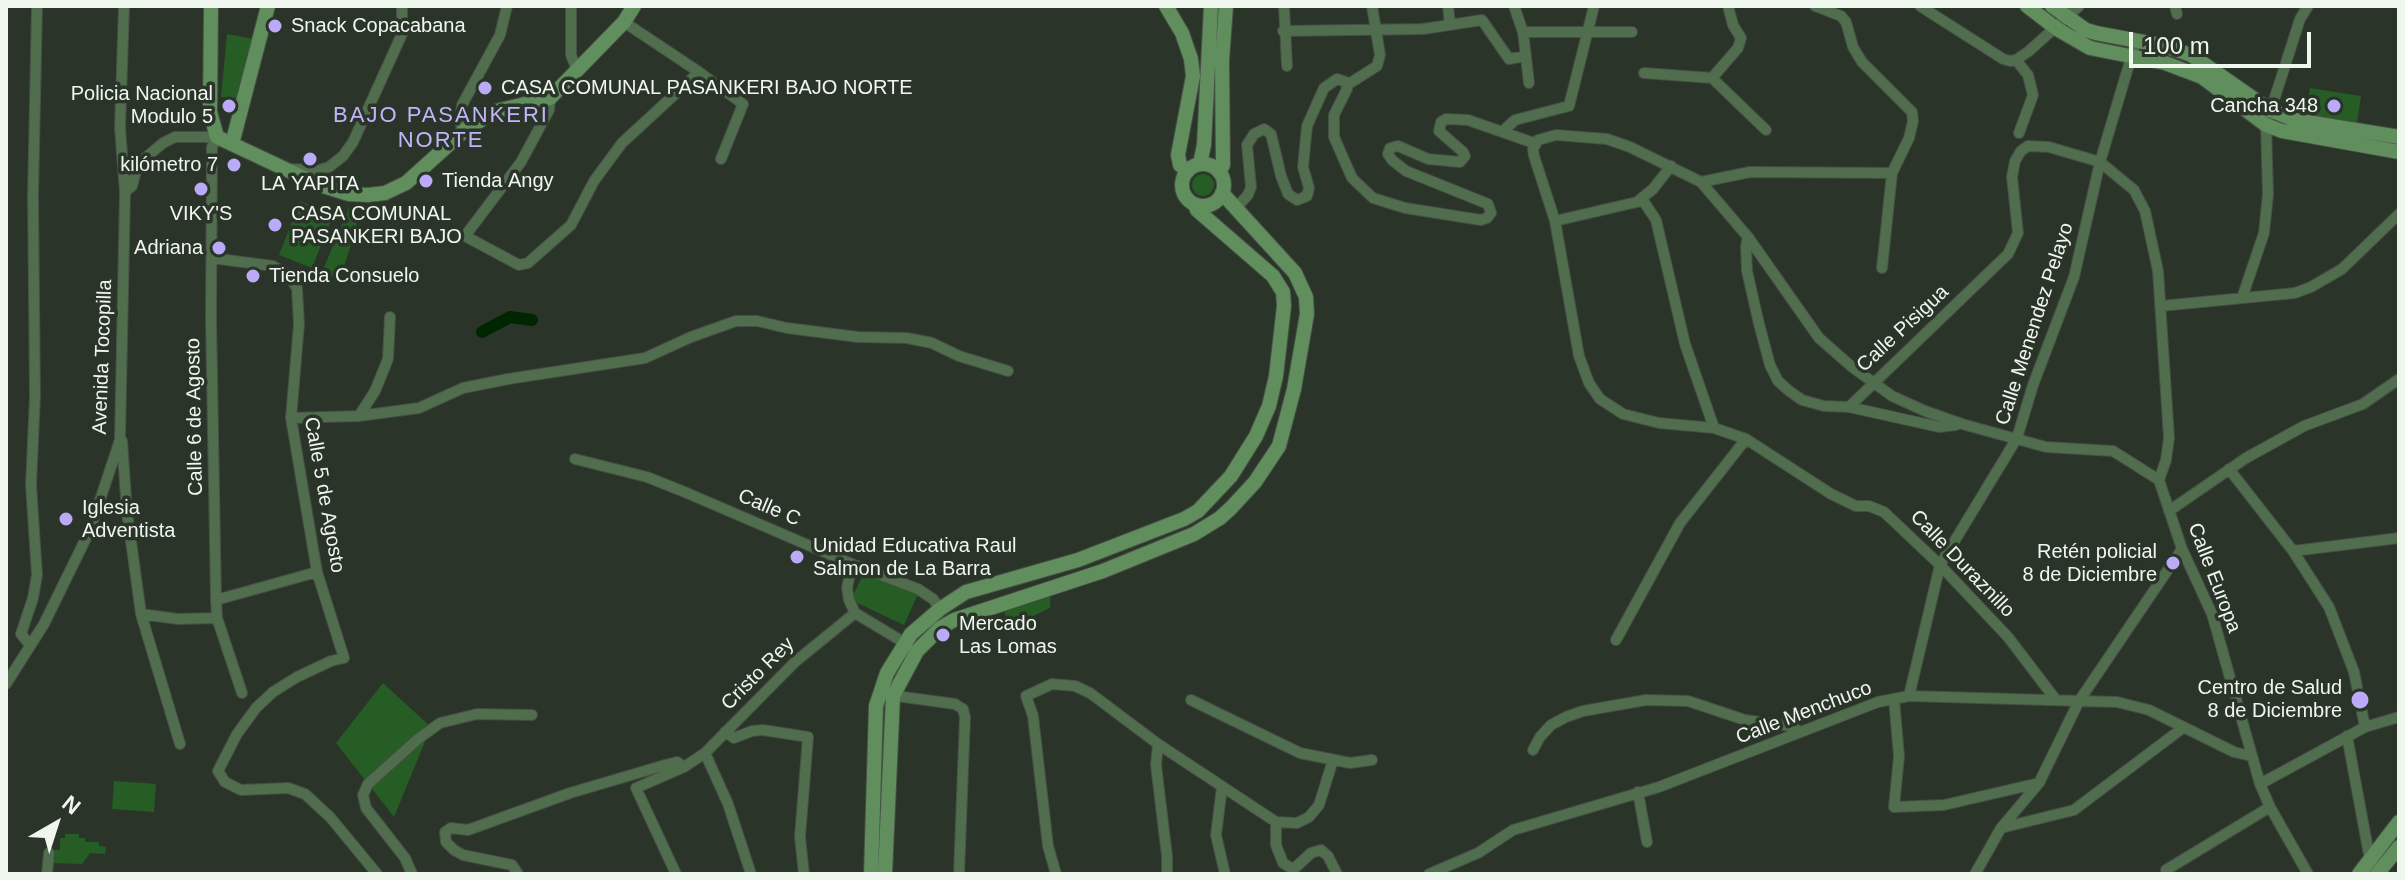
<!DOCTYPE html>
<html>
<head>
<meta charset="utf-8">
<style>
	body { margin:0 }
	#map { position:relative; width:2405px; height:880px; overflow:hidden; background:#2a3429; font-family:Arial,sans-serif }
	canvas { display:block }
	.frame { position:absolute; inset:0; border:8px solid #eff6ee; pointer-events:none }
	.north { position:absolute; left:16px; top:784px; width:80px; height:80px; -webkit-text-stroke:6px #2a3429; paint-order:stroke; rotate:39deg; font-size:22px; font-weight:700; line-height:32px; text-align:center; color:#eff6ee }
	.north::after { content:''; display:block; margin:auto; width:28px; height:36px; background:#eff6ee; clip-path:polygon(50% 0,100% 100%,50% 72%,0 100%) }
	.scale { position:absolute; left:2129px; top:32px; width:182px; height:36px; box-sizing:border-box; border:4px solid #eff6ee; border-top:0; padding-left:10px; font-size:24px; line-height:28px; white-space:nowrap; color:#eff6ee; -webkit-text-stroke:6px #2a3429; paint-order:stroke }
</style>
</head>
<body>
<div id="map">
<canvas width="2405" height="880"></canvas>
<div class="frame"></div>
<div class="north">N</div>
<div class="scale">100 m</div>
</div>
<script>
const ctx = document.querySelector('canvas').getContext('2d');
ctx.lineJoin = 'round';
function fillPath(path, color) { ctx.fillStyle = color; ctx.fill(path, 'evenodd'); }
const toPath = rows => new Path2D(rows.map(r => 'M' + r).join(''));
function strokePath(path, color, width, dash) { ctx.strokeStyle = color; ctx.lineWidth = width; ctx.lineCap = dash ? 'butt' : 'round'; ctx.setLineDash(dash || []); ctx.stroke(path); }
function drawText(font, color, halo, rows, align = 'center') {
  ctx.font = font + ' Arial,sans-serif'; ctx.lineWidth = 7; ctx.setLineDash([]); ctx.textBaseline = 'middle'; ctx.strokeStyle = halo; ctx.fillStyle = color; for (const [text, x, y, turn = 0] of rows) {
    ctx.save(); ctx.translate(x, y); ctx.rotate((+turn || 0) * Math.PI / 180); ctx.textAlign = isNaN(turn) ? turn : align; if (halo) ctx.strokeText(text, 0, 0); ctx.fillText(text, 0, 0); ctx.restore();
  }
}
const green = toPath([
	[227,34,265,41,250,100,221,97],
	[2310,88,2361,96,2357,123,2306,115],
	'1192 185a11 11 0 1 1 22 0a11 11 0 1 1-22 0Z',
	[300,201,333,215,312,268,279,255],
	[349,207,357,225,342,273,318,282],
	[865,570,918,594,904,625,851,600],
	[1051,587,1050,608,1027,619,1006,619,1004,609],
	[383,683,431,727,394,817,336,743],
	[114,781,156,784,154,812,112,809],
	[65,834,79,834,79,838,85,838,85,842,99,842,99,846,106,847,105,854,90,853,82,864,49,863,49,850,60,850,60,838,65,838]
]);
const canal = toPath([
	[482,332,510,317,532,320]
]);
const street = toPath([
	[571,6,571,55,577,70],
	[1284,6,1287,66],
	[1448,6,1450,25],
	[1514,6,1523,32,1529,83],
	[1815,6,1841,16,1846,22,1853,47,1862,62,1912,112,1913,121,1909,138,1892,173,1882,268],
	[1920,6,2003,59,2010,61,2016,60,2029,51,2079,6],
	[2175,6,2177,14],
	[1283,31,1423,29,1482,20,1509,59,1526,56],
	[1523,32,1632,32],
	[2016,60,2028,75,2033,95,2019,133],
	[699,72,743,104,721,159],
	[1644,73,1712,78,1766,130],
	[1712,78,1738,48,1741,38,1733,25,1728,6],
	[1347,85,1377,66,1380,55,1372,6],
	[550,98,549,110,521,162,465,236,519,265,528,263,571,225,594,181,622,143,699,72,624,22],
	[465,130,460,123,462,105,500,35,507,6],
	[1503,131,1515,120,1569,106,1594,6],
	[290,169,319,170,329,167,343,156,353,142,402,34,402,6],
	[1701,182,1750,172,1892,173],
	[125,192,132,186,136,171,144,159,163,143,175,137,217,137,212,147,211,319,216,600,217,618,242,693],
	[1642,199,1656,220,1685,344,1714,428],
	[1235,209,1248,195,1251,187,1247,145,1254,134,1264,129,1271,134,1281,176,1288,194,1297,200,1307,196,1309,188,1303,167,1307,126,1324,88,1337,79,1346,82,1347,89,1334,115,1334,137,1352,178,1373,198,1405,208,1481,220,1487,218,1491,213,1488,204,1406,171,1392,160,1388,154,1390,148,1398,146,1428,159,1460,162,1465,156,1463,152,1439,131,1441,122,1446,119,1468,120,1534,143],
	[1555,221,1637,202,1653,189,1671,166],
	[1748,237,1746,246,1747,271,1759,324,1770,365,1778,381,1788,390,1802,400,1824,406,1849,407,1939,427,1956,425],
	[212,258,273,266,288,275,297,288,299,324,291,418,317,572,344,658,331,661,297,677,273,692,256,708,237,734,218,771,225,782,241,790,288,788,305,794,330,817,377,874],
	[2242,298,2264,233,2268,194,2266,125,2300,19,2308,6],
	[2161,306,2295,293,2311,287,2342,269,2399,214],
	[1849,407,2008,254,2018,233,2012,177,2015,161,2021,151,2028,146,2049,147,2100,162,2134,190,2145,211,2158,271,2169,438,2166,460,2159,480],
	[359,416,375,391,388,359,390,317],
	[291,418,359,416,419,408,463,388,508,379,645,358,691,337,736,321,757,321,787,328,858,337,907,338,932,343,959,356,1008,371],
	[122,441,127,512,141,614,180,744],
	[575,459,647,477,687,493,852,564,918,589,933,599,940,609],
	[2229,469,2293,551,2329,607,2354,672,2365,727],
	[2169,511,2246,458,2304,426,2363,404,2399,379],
	[2293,551,2399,538],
	[852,564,847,588,849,600,855,613],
	[216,600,317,572],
	[855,613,905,643],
	[141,614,178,619,217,618],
	[1616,640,1680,523,1746,439],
	[30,645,21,634,33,598,37,575,31,485,35,396,33,196,37,6],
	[6,684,44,624,90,530,120,440,125,192,120,128,124,6],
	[889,695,955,704,963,709,965,717,959,874],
	[1909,696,1940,565,2017,438,2033,385,2074,277,2100,162,2136,41],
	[1894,699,1899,756,1894,807,1944,805,2039,783],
	[1191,700,1300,753,1350,763,1372,760],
	[2056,700,2008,637,1940,565,1884,512,1869,506,1856,506,1831,494,1746,439,1714,428,1659,423,1623,414,1600,399,1589,383,1579,356,1555,221,1534,156,1533,149,1538,140,1556,135,1607,139,1630,147,1701,182,1748,237,1819,338,1852,367,1892,396,1925,411,1962,424,2046,447,2113,451,2159,480,2182,549,2212,614,2260,784,2270,807,2308,874],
	[725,732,734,738,752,731,763,730,808,737,800,837,804,874],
	[2347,736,2370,860],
	[1158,744,1156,765,1167,856,1167,874],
	[1533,750,1540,737,1551,725,1566,717,1583,711,1646,700,1688,701,1745,720,1791,726,1800,732],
	[705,753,728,804,751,874],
	[2260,784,2365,727,2399,717],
	[1222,787,1216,835,1225,874],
	[1638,792,1647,842],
	[1276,822,1276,845,1283,863,1291,868,1296,867,1311,853,1321,850,1328,856,1337,874],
	[2001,828,2074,810,2184,727],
	[2166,870,2270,807],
	[47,874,49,853],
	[412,874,405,858,366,808,363,795,368,784,418,739,440,723,477,714,532,715],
	[518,874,512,865,463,855,454,850,446,842,445,832,451,828,468,830,570,793,665,765,677,762,684,767],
	[676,874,636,788,684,767,705,753,795,662,855,613],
	[1056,874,1048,846,1033,716,1026,696,1052,684,1075,686,1090,693,1158,744,1276,822,1297,823,1309,817,1319,805,1333,760],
	[1429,874,1478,853,1513,830,1659,787,1878,702,1909,696,2117,702,2149,710,2234,752,2251,756],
	[1975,874,2001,828,2039,783,2079,701,2182,549]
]);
const secondary = toPath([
	[211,6,210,112,217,137,317,184,349,194,368,195,385,193,406,183,465,130,496,111,550,98,624,22,634,6],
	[1166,6,1182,33,1191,59,1193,76,1178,155,1180,165,1188,171],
	[2027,6,2057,29,2090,48,2165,63,2202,77,2266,125,2282,131,2399,152],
	[2052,6,2086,30,2096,33,2165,46,2191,55,2270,110,2295,120,2399,137],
	[232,144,268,6],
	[1200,164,1204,145,1211,6],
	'1182 185a21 21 0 1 1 42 0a21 21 0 1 1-42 0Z',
	[1219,172,1223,165,1222,60,1226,6],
	[871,874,876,706,887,673,911,634,940,609,966,592,1078,560,1184,519,1198,511,1231,476,1256,436,1269,406,1276,376,1284,306,1283,292,1273,276,1197,210,1195,205],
	[885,874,893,696,917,651,940,628,954,620,1103,571,1194,534,1220,518,1231,508,1255,482,1279,446,1294,389,1307,314,1306,297,1295,273,1222,193],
	[2359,874,2399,822],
	[2377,874,2399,847]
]);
const markers = [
	[275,26,8,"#baaaf7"],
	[485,88,8,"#baaaf7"],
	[229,106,8,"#baaaf7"],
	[2334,106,8,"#baaaf7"],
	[310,159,8,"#baaaf7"],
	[234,165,8,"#baaaf7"],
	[426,181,8,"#baaaf7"],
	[201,189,8,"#baaaf7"],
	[275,225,8,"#baaaf7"],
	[219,248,8,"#baaaf7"],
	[253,276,8,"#baaaf7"],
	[66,519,8,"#baaaf7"],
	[797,557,8,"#baaaf7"],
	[2173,563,8,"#baaaf7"],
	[943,635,8,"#baaaf7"],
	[2360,700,10,"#baaaf7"]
];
const poiNames = [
	["Snack Copacabana",291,26],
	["CASA COMUNAL PASANKERI BAJO NORTE",501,88],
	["Policia Nacional",213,94,"right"],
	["Modulo 5",213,117,"right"],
	["Cancha 348",2318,106,"right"],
	["kilómetro 7",218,165,"right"],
	["Tienda Angy",442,181],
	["LA YAPITA",310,184,"center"],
	["VIKY'S",201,214,"center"],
	["CASA COMUNAL",291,214],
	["PASANKERI BAJO",291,237],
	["Adriana",203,248,"right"],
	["Tienda Consuelo",269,276],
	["Iglesia",82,508],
	["Adventista",82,531],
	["Unidad Educativa Raul",813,546],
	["Salmon de La Barra",813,569],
	["Retén policial",2157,552,"right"],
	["8 de Diciembre",2157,575,"right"],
	["Mercado",959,624],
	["Las Lomas",959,647],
	["Centro de Salud",2342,688,"right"],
	["8 de Diciembre",2342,711,"right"]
];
const streetNames = [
	["Calle Menendez Pelayo",2035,324,-72],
	["Calle Pisigua",1903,329,-43],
	["Avenida Tocopilla",103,357,-88],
	["Calle 6 de Agosto",195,417,-91],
	["Calle 5 de Agosto",324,495,80],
	["Calle C",769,508,23],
	["Calle Duraznillo",1962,564,46],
	["Calle Europa",2214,578,69],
	["Cristo Rey",758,674,-45],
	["Calle Menchuco",1804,713,-21]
];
const neighbourhoodNames = [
	["BAJO PASANKERI",441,116],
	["NORTE",441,141]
];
fillPath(green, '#255d24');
strokePath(canal, '#002501', 12);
strokePath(street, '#464f45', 12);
strokePath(secondary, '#464f45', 16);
strokePath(street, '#506d4e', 10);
strokePath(secondary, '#608e5d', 14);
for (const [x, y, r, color] of markers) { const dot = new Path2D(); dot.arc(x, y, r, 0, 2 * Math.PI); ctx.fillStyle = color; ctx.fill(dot); strokePath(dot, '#2a3429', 3); }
drawText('20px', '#eff6ee', '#2a3429', poiNames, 'left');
drawText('20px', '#eff6ee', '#2a3429', streetNames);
ctx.letterSpacing = '2px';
drawText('22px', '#c2b4fb', '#2a3429', neighbourhoodNames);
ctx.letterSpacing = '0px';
</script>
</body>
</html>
